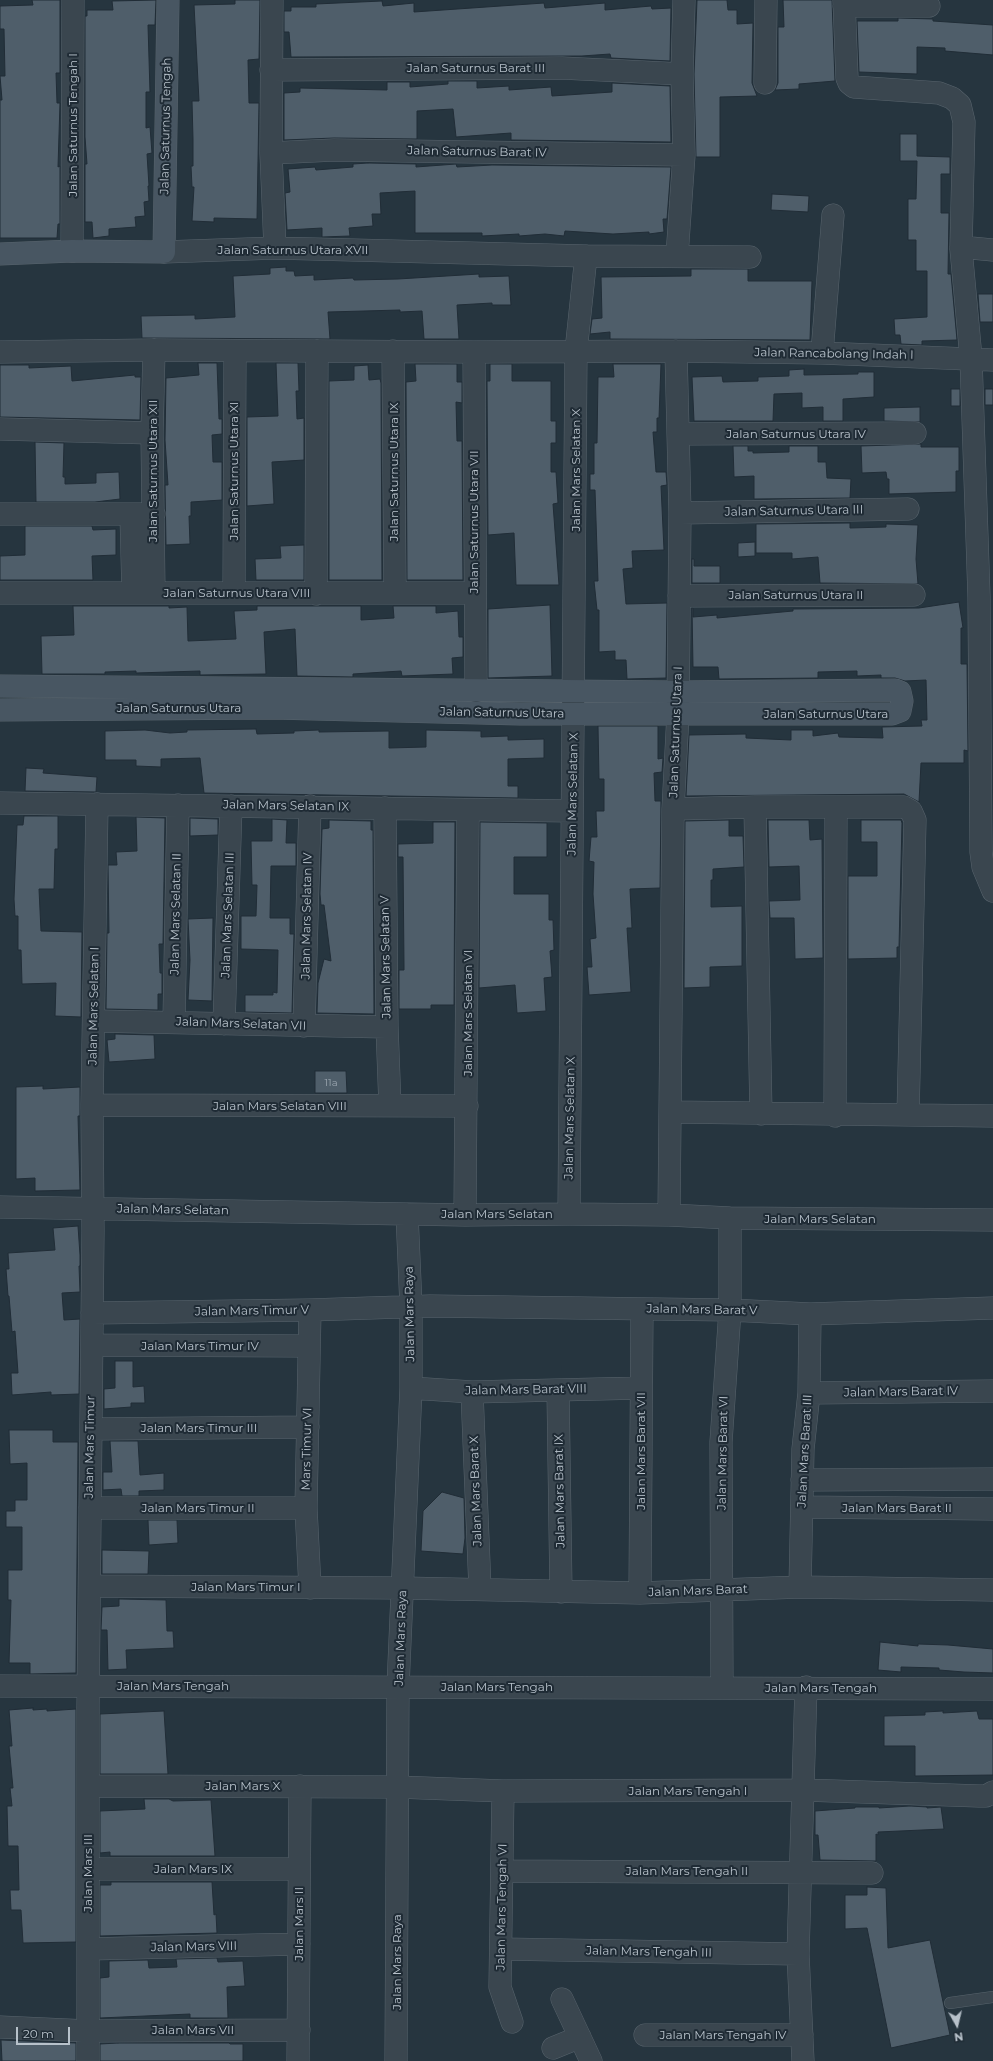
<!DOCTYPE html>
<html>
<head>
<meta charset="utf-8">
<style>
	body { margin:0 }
	#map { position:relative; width:993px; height:2061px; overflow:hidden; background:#26353f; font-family:Montserrat,sans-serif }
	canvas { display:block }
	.north { position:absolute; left:937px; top:2005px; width:40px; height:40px; -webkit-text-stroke:3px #1f2b35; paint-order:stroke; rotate:172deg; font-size:11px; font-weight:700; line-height:16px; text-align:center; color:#b7c1ca }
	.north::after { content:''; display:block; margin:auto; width:14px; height:18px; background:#b7c1ca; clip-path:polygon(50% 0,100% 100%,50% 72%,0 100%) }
	.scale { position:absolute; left:16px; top:2027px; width:54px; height:18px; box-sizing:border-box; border:2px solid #b7c1ca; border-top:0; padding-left:5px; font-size:12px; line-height:14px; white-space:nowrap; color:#b7c1ca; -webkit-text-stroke:3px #1f2b35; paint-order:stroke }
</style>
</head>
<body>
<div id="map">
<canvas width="993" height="2061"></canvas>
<div class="north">N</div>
<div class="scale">20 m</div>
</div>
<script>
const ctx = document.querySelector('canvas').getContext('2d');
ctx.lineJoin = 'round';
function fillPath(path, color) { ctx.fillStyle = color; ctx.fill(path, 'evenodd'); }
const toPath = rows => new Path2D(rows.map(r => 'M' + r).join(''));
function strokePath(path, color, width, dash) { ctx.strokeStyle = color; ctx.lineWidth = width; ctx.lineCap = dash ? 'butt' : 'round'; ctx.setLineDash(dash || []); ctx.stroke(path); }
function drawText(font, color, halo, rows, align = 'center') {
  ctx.font = font + ' Montserrat,sans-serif'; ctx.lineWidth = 4; ctx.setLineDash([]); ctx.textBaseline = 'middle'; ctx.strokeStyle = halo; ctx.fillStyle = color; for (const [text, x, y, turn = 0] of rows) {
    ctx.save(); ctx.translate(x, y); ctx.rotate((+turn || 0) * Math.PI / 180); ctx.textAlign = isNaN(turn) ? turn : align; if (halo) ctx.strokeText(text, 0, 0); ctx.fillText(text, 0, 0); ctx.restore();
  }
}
const building = toPath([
	[32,0,60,0,60,73,56,73,57,103,60,103,58,167,60,166,60,224,58,224,57,238,0,238,0,100,2,100,0,76,5,76,4,29,0,29,0,6,33,5,32,0],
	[156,0,155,25,148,25,150,92,146,92,146,128,150,127,152,153,147,154,149,186,148,186,149,201,144,202,145,216,135,217,136,227,109,229,109,236,93,238,92,222,85,222,85,164,87,164,85,137,85,16,87,16,87,10,113,10,112,1,156,0],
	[235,0,260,0,259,59,248,60,249,103,259,103,257,219,214,218,214,222,192,221,194,187,192,187,191,166,193,166,193,139,192,101,199,101,194,5,235,4,235,0],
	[697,0,727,0,728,10,737,10,737,24,753,23,752,83,757,96,720,97,720,157,696,157,694,74,697,0],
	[783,0,832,0,835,81,799,84,799,89,775,90,778,83,778,27,784,27,783,0],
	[382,1,383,6,414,3,414,12,544,3,545,8,605,3,605,10,651,6,652,9,671,8,670,61,611,58,610,54,582,56,291,57,289,32,284,32,284,11,291,11,291,7,316,7,316,4,382,1],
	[898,18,933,19,933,21,993,25,993,55,945,51,945,48,917,47,917,74,859,72,857,21,898,21,898,18],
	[448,81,477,81,477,88,509,86,509,90,551,87,552,96,612,92,612,83,670,86,671,142,511,140,511,133,456,137,453,109,417,111,417,139,334,138,284,140,284,93,300,92,300,88,387,90,387,82,410,82,410,87,448,84,448,81],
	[900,134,917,134,917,156,950,157,950,174,941,174,941,213,949,213,948,274,951,274,957,340,922,341,922,345,901,344,900,335,895,335,894,319,927,317,927,271,916,271,916,240,908,240,908,199,916,199,917,161,900,161,900,134],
	[368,163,416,164,416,167,456,164,457,167,492,165,671,167,667,219,663,219,664,232,649,234,649,232,613,234,565,231,564,236,545,234,519,236,519,234,482,236,482,233,415,233,415,191,380,193,381,214,372,214,373,226,349,228,350,236,322,237,322,228,287,230,285,193,290,192,288,169,315,167,316,170,353,167,353,164,368,163],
	[772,194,809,196,808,212,771,210,772,194],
	[286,267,286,271,294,271,295,276,314,275,314,280,353,278,354,280,398,279,479,274,479,277,509,276,511,305,492,305,492,303,457,305,459,339,424,339,422,311,400,312,400,310,328,312,330,339,142,338,141,316,195,315,195,319,235,317,233,276,270,274,270,268,286,267],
	[691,269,748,269,748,281,812,281,810,340,610,339,610,332,590,334,592,319,602,318,601,277,691,276,691,269],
	[978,294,993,294,993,322,980,322,978,294],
	[198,363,217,363,219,419,222,419,222,434,212,435,213,462,222,462,222,500,191,502,191,516,189,516,190,544,166,545,165,485,168,485,165,440,166,378,199,375,198,363],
	[276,363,298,363,299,391,296,391,297,419,304,418,304,460,272,462,274,504,247,506,247,417,278,416,276,363],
	[415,364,457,364,457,382,462,382,462,403,456,402,457,441,462,441,463,580,407,580,406,382,416,381,415,364],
	[490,364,512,364,512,381,551,381,551,421,556,421,556,443,551,443,551,472,556,472,558,503,553,504,559,585,516,585,514,533,488,535,487,381,490,381,490,364],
	[613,364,661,364,659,418,657,418,657,432,653,432,656,472,666,472,667,485,661,486,664,550,632,551,633,568,623,569,626,604,667,603,666,678,627,679,626,660,615,660,615,651,599,652,599,610,597,610,594,581,598,581,595,490,590,490,590,474,594,474,594,443,597,443,598,377,614,377,613,364],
	[0,365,29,365,29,368,71,366,72,381,135,375,135,377,141,377,140,420,0,417,0,365],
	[368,365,369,380,380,379,381,383,382,580,329,580,329,381,354,380,354,366,368,365],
	[804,369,804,375,858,374,858,372,874,372,874,397,843,399,843,421,823,421,823,407,802,408,802,393,774,394,773,421,694,421,692,377,722,376,723,382,758,381,758,377,789,376,789,370,804,369],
	[951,389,960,389,960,406,951,406,951,389],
	[985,389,993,389,993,405,985,405,985,389],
	[920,407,920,422,884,421,884,408,920,407],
	[35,442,64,443,63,477,65,477,65,484,96,483,96,473,119,472,120,499,95,502,36,502,35,442],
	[921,444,921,447,959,447,959,471,956,471,956,492,889,494,889,479,887,479,886,472,862,473,861,446,921,444],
	[733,446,748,446,748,451,753,451,753,453,789,452,789,446,818,446,818,462,826,462,827,478,851,479,850,498,754,499,754,476,734,477,733,446],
	[850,523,850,528,886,527,886,524,918,525,916,559,918,584,820,583,818,557,792,559,792,553,756,553,756,524,850,523],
	[25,526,92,526,93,530,116,529,116,555,92,556,93,580,0,580,0,556,25,555,25,526],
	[755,542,755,556,738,557,738,543,755,542],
	[304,545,304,580,256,580,255,559,281,558,280,546,304,545],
	[692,559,694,559,694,566,720,566,720,583,692,583,692,559],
	[959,602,963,628,961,628,961,664,967,664,968,751,964,750,964,763,921,763,919,802,904,794,686,796,689,735,746,734,746,738,791,740,791,730,813,730,813,736,838,733,839,737,883,738,882,727,922,726,921,720,927,720,926,680,905,681,895,678,881,678,881,675,857,676,857,671,818,672,818,678,719,679,718,667,693,667,692,608,693,608,693,617,717,615,717,618,793,611,793,609,919,608,959,602],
	[550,605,552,676,488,678,488,609,550,605],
	[73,606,169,606,169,608,187,607,188,641,236,639,234,611,257,610,257,606,361,606,361,620,394,618,393,606,436,606,436,613,458,611,459,637,463,637,463,657,452,658,453,674,402,676,401,671,353,674,353,677,297,676,295,629,264,632,266,674,200,675,200,671,136,673,136,671,105,672,105,674,42,674,41,636,74,635,73,606],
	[598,726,658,726,658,759,663,758,662,772,654,773,655,801,661,801,660,888,630,889,632,928,627,928,631,992,589,995,587,967,592,967,590,939,596,938,593,894,594,862,589,861,591,837,597,837,596,811,604,811,604,779,599,779,598,726],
	[256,729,257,734,294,733,294,731,319,730,319,732,389,731,389,748,426,747,426,730,481,731,481,737,508,736,508,740,544,739,544,758,508,759,508,786,518,786,518,798,204,793,200,758,161,759,161,767,136,766,136,760,105,760,105,731,145,730,170,733,187,732,187,730,256,729],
	[26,768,44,769,43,773,97,777,96,792,25,791,26,768],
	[24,816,58,816,58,849,55,849,54,889,39,889,41,931,82,932,81,1017,55,1016,56,983,22,984,21,950,18,950,18,916,15,916,14,899,17,825,23,825,24,816],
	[136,817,165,818,163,944,159,944,160,973,162,973,162,994,158,994,158,1010,106,1009,107,933,109,933,108,865,117,865,116,852,137,851,136,817],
	[190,818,218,819,218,835,190,836,190,818],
	[272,819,287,820,286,843,296,843,296,866,271,866,270,918,290,918,290,934,294,934,292,1013,245,1012,245,995,273,995,273,992,277,993,278,950,241,949,241,916,256,916,257,885,252,885,251,841,272,841,272,819],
	[329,820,371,821,371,830,373,830,374,1014,317,1013,318,983,324,959,331,961,324,905,321,905,320,894,322,829,329,828,329,820],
	[729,820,729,836,743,836,744,867,713,869,713,880,711,880,711,907,742,906,742,966,710,967,710,987,684,988,685,821,729,820],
	[768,820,809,820,810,840,822,839,823,958,795,959,794,918,770,918,769,901,800,900,799,866,769,867,768,820],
	[861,820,901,820,902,823,899,947,897,947,897,958,848,959,848,876,877,876,877,842,861,842,861,820],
	[433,822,455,822,454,1005,431,1005,431,1009,399,1009,399,970,404,970,404,966,403,857,398,857,398,844,433,843,433,822],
	[480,822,547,823,547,857,514,857,514,894,549,894,549,920,553,920,554,950,550,951,552,977,544,978,546,1011,517,1013,515,985,479,988,480,822],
	[213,918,212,1001,188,1000,190,960,188,919,213,918],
	[115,1034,154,1035,155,1059,109,1062,107,1040,115,1039,115,1034],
	[315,1071,346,1071,347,1093,315,1093,315,1071],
	[43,1086,43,1089,80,1087,80,1116,78,1116,80,1190,35,1191,35,1178,16,1179,16,1087,43,1086],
	[78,1226,80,1255,80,1266,79,1266,80,1292,62,1293,64,1320,80,1319,79,1394,51,1395,51,1392,12,1395,11,1373,18,1373,15,1331,12,1332,9,1296,8,1296,6,1269,9,1269,8,1253,55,1250,53,1228,78,1226],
	[115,1361,133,1361,133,1387,144,1386,145,1403,131,1403,131,1407,104,1409,104,1389,115,1388,115,1361],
	[9,1430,53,1430,53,1442,78,1442,76,1673,30,1674,30,1663,9,1663,11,1600,8,1600,8,1570,22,1570,22,1527,6,1527,6,1511,15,1511,15,1500,27,1500,27,1463,10,1464,9,1430],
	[110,1441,138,1441,140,1475,164,1473,164,1490,139,1491,139,1496,122,1496,121,1489,103,1490,103,1472,112,1472,110,1441],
	[442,1492,464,1498,465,1538,463,1554,421,1551,423,1511,442,1492],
	[148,1520,177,1520,178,1543,149,1545,148,1520],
	[102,1550,149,1551,148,1574,102,1574,102,1550],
	[119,1599,166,1600,167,1631,173,1631,174,1648,126,1650,127,1669,108,1670,107,1630,101,1630,102,1607,119,1606,119,1599],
	[880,1642,918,1646,918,1644,948,1645,993,1649,993,1673,964,1672,939,1670,939,1668,901,1667,901,1672,878,1670,880,1642],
	[33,1708,33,1710,47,1709,47,1711,76,1709,76,1942,23,1943,21,1910,11,1910,10,1890,19,1890,18,1846,8,1846,7,1806,12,1806,10,1788,13,1788,9,1746,12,1746,9,1710,33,1708],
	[164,1711,168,1774,100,1774,100,1714,164,1711],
	[943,1711,943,1713,977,1711,979,1719,993,1719,993,1775,915,1776,915,1746,884,1746,884,1716,925,1715,925,1712,943,1711],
	[144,1799,169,1799,173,1801,211,1800,215,1856,110,1856,110,1852,100,1853,100,1811,145,1809,144,1799],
	[910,1806,927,1807,927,1808,941,1807,944,1829,878,1832,878,1835,876,1834,876,1861,820,1860,818,1835,815,1835,815,1811,855,1808,855,1807,879,1807,879,1808,910,1806],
	[111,1882,212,1882,214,1915,216,1914,217,1933,100,1936,100,1885,111,1885,111,1882],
	[867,1887,886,1888,888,1948,930,1940,950,2035,891,2048,867,1928,845,1929,845,1895,867,1895,867,1887],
	[217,1958,218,1962,243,1961,245,1986,227,1987,228,2018,190,2018,190,2014,100,2018,100,1978,109,1977,109,1961,148,1960,149,1968,177,1967,176,1959,217,1958],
	[1,2040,76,2043,76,2061,2,2061,1,2040],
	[118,2043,229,2043,230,2044,243,2044,243,2061,100,2061,100,2044,118,2043]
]);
const lane = toPath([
	[950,2003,993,1997]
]);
const street = toPath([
	[272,0,271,153,275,248],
	[844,0,847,78,849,83,854,87,939,93,952,98,960,105,964,122,961,249,971,358,979,597,981,852,983,867,993,891],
	[844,6,929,6],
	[271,70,562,68,682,74],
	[765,83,766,0],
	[271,153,334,150,684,155],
	[961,247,993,250],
	[72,251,73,0],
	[164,252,275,248,586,256,750,257],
	[677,256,684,155,682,74,684,0],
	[393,351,395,593],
	[0,352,154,350,474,352,676,351,822,353,993,360],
	[474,352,476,691],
	[822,353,833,215],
	[0,429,152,433],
	[678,434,915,433],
	[680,513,908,509],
	[0,514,154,514],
	[131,514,133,593],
	[234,592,235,351],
	[0,593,474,593],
	[154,593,152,433,154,350],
	[316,594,317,351],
	[679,596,914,595],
	[0,803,572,811],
	[755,807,761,1114],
	[385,808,387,1027,390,1106],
	[673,809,755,807,904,807,911,811,915,820,908,1115],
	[94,1021,387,1027],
	[174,1022,178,805],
	[224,1024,231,806],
	[304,1026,310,806],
	[92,1105,467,1106],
	[671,1112,993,1116],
	[835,1116,836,807],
	[0,1207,465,1215,569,1214,669,1215,730,1218,993,1220],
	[569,1214,576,351,586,256],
	[465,1215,468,810],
	[669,1215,673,809,678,714,680,513,676,351],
	[92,1313,310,1310,430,1306,730,1310,810,1314,993,1308],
	[92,1345,308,1346],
	[411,1388,472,1392,641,1388],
	[558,1390,561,1592],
	[472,1392,480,1589],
	[809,1393,993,1391],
	[91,1429,308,1427],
	[802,1480,993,1479],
	[802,1507,993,1509],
	[90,1508,306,1508],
	[90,1586,403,1588,640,1593,800,1587,993,1590],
	[800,1587,803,1449,809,1393,810,1314],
	[310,1588,306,1508,310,1310],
	[640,1593,642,1309],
	[0,1686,993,1689],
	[722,1687,721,1442,730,1310,730,1218],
	[88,1786,397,1787,503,1791,804,1790,979,1796,986,1796,993,1792],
	[503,1791,500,1987,512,2022],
	[88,1869,299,1869],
	[502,1871,872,1873],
	[88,1949,299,1944],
	[501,1949,798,1954],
	[562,1999,591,2061],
	[0,2027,88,2031,299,2030],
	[645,2035,802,2035],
	[553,2048,580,2037],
	[88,2061,88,1707,93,1231,92,1105,97,804],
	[298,2061,300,1786],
	[396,2061,398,1687,411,1388,411,1306,407,1214],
	[803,2061,798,1954,806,1687]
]);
const secondary = toPath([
	[0,254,72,251,164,252,168,0],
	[0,686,677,692,895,690,900,692,902,701,900,711,892,714,520,714,273,708,0,710]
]);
const numberNames = [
	["11a",331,1083]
];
const streetNames = [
	["Jalan Saturnus Barat III",476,68],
	["Jalan Saturnus Tengah I",73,125,-90],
	["Jalan Saturnus Tengah",166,126,-89],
	["Jalan Saturnus Barat IV",477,152,1],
	["Jalan Saturnus Utara XVII",293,250],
	["Jalan Rancabolang Indah I",834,354,1],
	["Jalan Saturnus Utara IV",796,434],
	["Jalan Mars Selatan X",576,470,-90],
	["Jalan Saturnus Utara XII",153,471,-90],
	["Jalan Saturnus Utara XI",234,471,-90],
	["Jalan Saturnus Utara IX",394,472,-90],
	["Jalan Saturnus Utara III",794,511,-1],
	["Jalan Saturnus Utara VII",474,522,-90],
	["Jalan Saturnus Utara VIII",237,593],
	["Jalan Saturnus Utara II",796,595],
	["Jalan Saturnus Utara",179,708],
	["Jalan Saturnus Utara",502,713,1],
	["Jalan Saturnus Utara",826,714],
	["Jalan Saturnus Utara I",676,732,-88],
	["Jalan Mars Selatan X",573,794,-89],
	["Jalan Mars Selatan IX",286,806,1],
	["Jalan Mars Selatan II",176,914,-89],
	["Jalan Mars Selatan III",228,915,-88],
	["Jalan Mars Selatan IV",307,916,-89],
	["Jalan Mars Selatan V",386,957,-91],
	["Jalan Mars Selatan I",94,1006,-89],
	["Jalan Mars Selatan VI",468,1013,-90],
	["Jalan Mars Selatan VII",241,1024,2],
	["Jalan Mars Selatan VIII",280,1106],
	["Jalan Mars Selatan X",570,1118,-89],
	["Jalan Mars Selatan",173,1210,1],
	["Jalan Mars Selatan",497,1214],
	["Jalan Mars Selatan",820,1219],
	["Jalan Mars Barat V",702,1310,1],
	["Jalan Mars Timur V",252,1311,-1],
	["Jalan Mars Raya",410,1314,-91],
	["Jalan Mars Timur IV",200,1346],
	["Jalan Mars Barat VIII",526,1390,-1],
	["Jalan Mars Barat IV",901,1392,-1],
	["Jalan Mars Timur III",199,1428],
	["Jalan Mars Timur",90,1447,-89],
	["Mars Timur VI",307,1449,-89],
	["Jalan Mars Barat VII",641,1451,-90],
	["Jalan Mars Barat III",805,1451,-87],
	["Jalan Mars Barat VI",723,1453,-89],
	["Jalan Mars Barat X",476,1491,-92],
	["Jalan Mars Barat IX",560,1491,-91],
	["Jalan Mars Timur II",198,1508],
	["Jalan Mars Barat II",897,1508],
	["Jalan Mars Timur I",246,1587],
	["Jalan Mars Barat",698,1591,-2],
	["Jalan Mars Raya",401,1638,-88],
	["Jalan Mars Tengah",173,1686],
	["Jalan Mars Tengah",497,1687],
	["Jalan Mars Tengah",821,1688],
	["Jalan Mars X",243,1786],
	["Jalan Mars Tengah I",688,1791],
	["Jalan Mars IX",193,1869],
	["Jalan Mars Tengah II",687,1871],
	["Jalan Mars III",88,1873,-90],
	["Jalan Mars Tengah VI",502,1907,-89],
	["Jalan Mars II",299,1924,-90],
	["Jalan Mars VIII",194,1947,-1],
	["Jalan Mars Tengah III",649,1952,1],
	["Jalan Mars Raya",397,1962,-90],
	["Jalan Mars VII",193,2030],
	["Jalan Mars Tengah IV",723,2035]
];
fillPath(building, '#4f5e6a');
strokePath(building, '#212d37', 1);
strokePath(lane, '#58646d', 12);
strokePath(street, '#58646d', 23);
strokePath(secondary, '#58646d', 23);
strokePath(lane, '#3a464f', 11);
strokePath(street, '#3a464f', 22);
strokePath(secondary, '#485662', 22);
drawText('10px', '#9da8b2', null, numberNames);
drawText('12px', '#b7c1ca', '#1f2b35', streetNames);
</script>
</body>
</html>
